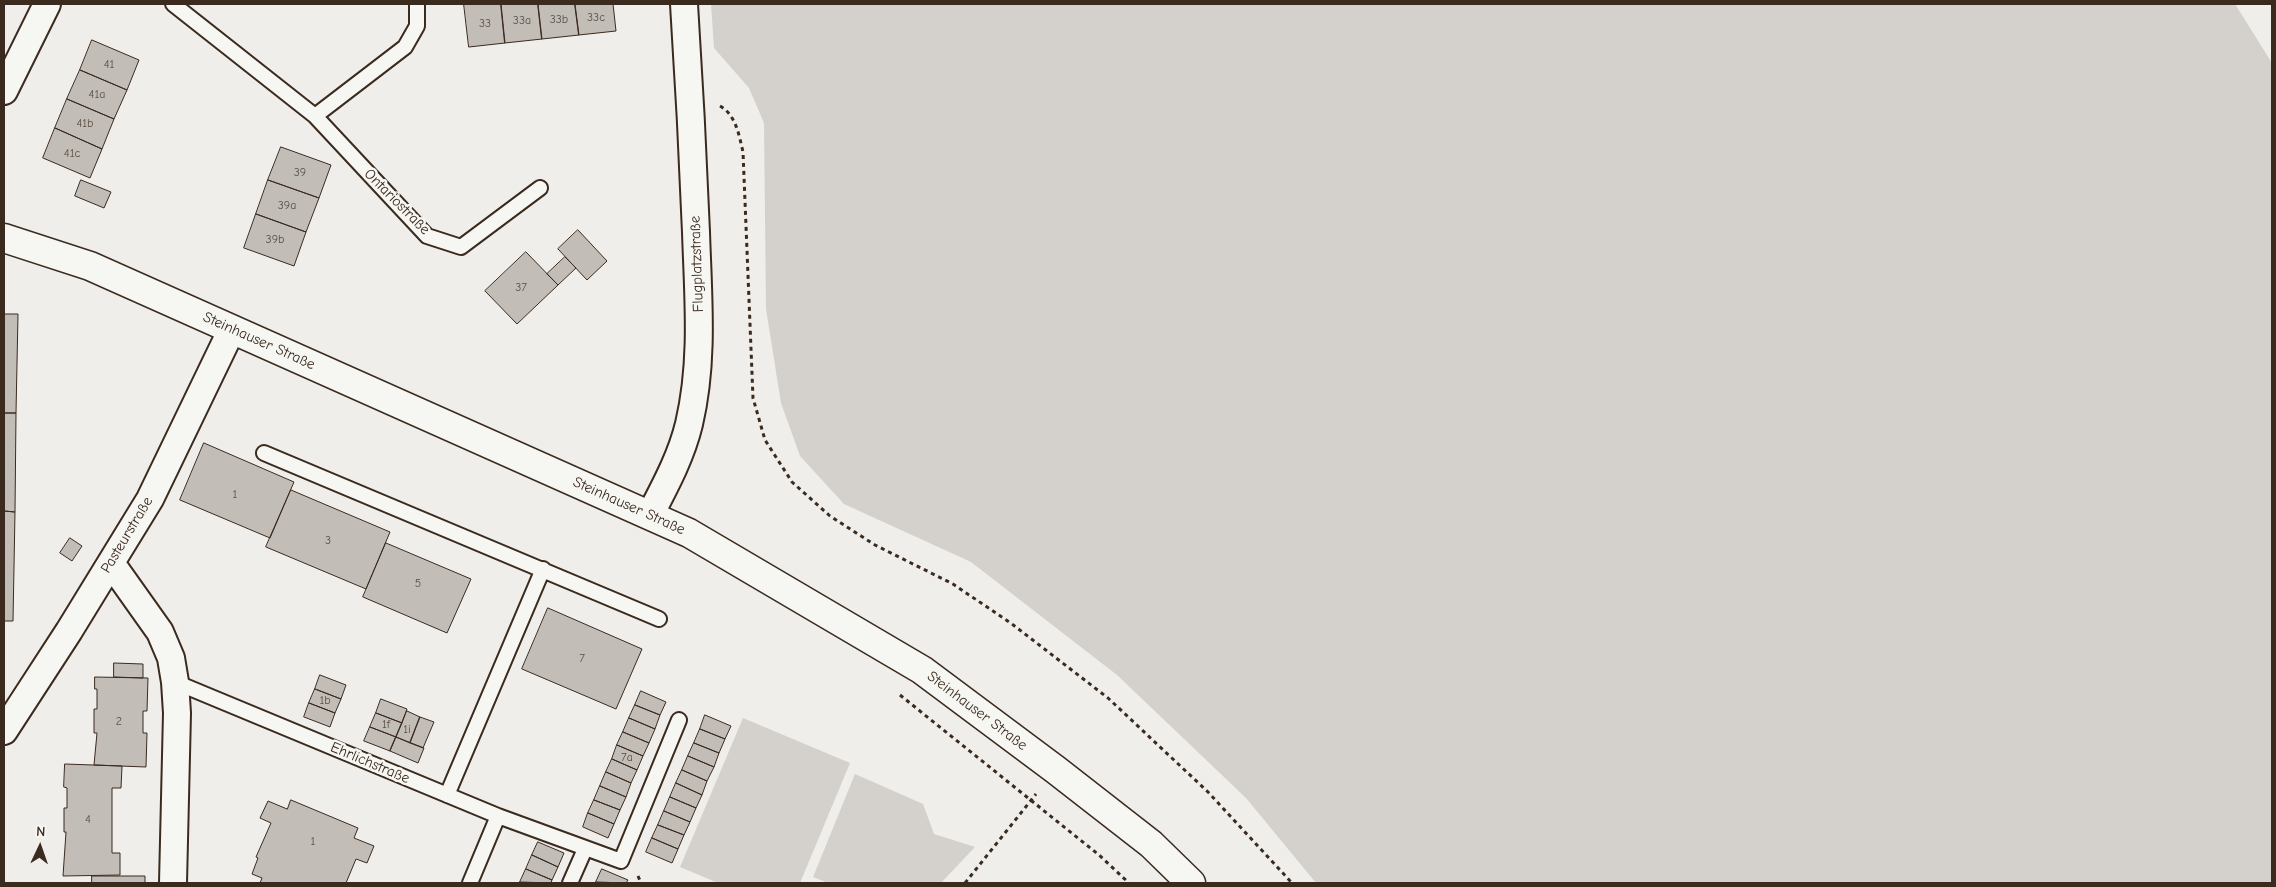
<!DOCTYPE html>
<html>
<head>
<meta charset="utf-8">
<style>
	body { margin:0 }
	#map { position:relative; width:2276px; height:887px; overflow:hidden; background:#efeeea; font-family:"Comic Neue",sans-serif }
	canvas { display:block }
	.frame { position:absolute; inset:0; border:5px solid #3b2a1e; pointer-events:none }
	.north { position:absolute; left:15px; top:822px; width:50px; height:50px; -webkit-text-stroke:4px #f6f6f2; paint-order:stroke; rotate:3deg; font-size:14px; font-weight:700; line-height:20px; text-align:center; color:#3b2a1e }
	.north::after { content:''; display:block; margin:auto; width:18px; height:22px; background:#3b2a1e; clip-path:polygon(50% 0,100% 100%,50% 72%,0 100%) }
</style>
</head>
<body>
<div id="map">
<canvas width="2276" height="887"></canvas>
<div class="frame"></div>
<div class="north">N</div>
</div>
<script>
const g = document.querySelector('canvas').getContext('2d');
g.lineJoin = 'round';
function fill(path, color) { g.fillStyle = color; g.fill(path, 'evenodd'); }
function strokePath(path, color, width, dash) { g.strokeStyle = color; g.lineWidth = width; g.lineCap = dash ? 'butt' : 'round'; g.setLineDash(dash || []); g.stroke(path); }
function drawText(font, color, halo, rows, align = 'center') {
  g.font = font + ' "Comic Neue",sans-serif'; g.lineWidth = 5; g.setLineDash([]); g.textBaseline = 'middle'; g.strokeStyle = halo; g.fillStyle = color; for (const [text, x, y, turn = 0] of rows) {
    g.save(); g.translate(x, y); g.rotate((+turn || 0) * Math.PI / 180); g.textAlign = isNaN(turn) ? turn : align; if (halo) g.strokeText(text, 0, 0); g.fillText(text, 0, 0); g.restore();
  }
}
fill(new Path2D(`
	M711,4H2235L2272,63V883H1316L1246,798L1117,675L971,562L844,504L800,456L781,403L766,309L764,123L749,88L714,48Z
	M743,718L850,763L800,883H718L680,867Z
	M855,774L923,804L934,834L975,847L941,883H828L813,877Z`), '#d4d1cc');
const building = new Path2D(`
	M464,4H501L505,43L469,47Z
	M501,4H538L542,39L505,43Z
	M538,4H575L579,35L542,39Z
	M575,4H613L616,31L579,35Z
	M92,40L139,60L127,90L80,70Z
	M80,70L127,90L114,119L67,99Z
	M67,99L114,119L102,149L55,128Z
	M55,128L102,149L90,178L43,158Z
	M281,147L331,165L319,198L268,180Z
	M81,180L111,192L104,208L75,196Z
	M268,180L319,198L306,232L256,214Z
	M256,214L306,232L294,266L244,248Z
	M578,230L607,261L587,280L558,249Z
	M526,252L558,285L517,324L485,291Z
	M565,257L576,268L558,285L547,274Z
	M4,314H18L16,413H4Z
	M4,413H16L15,512L4,511Z
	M204,443L294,482L270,538L180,500Z
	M291,490L390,532L366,589L266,547Z
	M4,511L15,512L13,621H4Z
	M70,538L82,546L72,561L60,553Z
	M386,543L471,579L447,633L363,597Z
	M548,608L642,649L616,709L522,669Z
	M114,663L143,664V678L114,677Z
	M320,675L346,685L341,699L315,689Z
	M95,677L148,678L147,711H143V733H147L146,767L94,765L97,733H94V709H97V689H95Z
	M315,689L341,699L335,713L309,703Z
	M641,691L666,702L660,715L635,705Z
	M381,699L407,709L402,723L376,713Z
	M309,703L335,713L330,727L304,717Z
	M635,705L660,715L655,729L629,718Z
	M407,711L420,717L410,743L396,737Z
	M376,713L402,723L396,737L370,727Z
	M705,715L731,726L725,739L700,729Z
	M420,717L434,722L423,748L410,743Z
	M629,718L655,729L649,743L623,732Z
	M370,727L396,737L390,751L364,741Z
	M700,729L725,739L719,753L694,743Z
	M623,732L649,743L643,756L617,745Z
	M396,737L424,748L418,763L390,751Z
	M694,743L719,753L714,767L688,756Z
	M617,745L643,756L637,770L612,759Z
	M688,756L714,767L707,781L682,770Z
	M612,759L637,770L631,783L606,772Z
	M65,764L122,766L121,788H112V853H120V875L63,876L66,832H64V808H67V788L64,787Z
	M682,770L707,781L702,795L676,783Z
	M606,772L631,783L626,797L600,786Z
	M676,783L702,795L696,808L670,797Z
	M600,786L626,797L620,810L594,800Z
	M670,797L696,808L690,822L664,811Z
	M291,800L358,828L354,838L374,846L367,863L356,859L346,883H260L262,878L252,874L258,858L256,857L271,823L260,818L268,801L287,809Z
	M594,800L620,810L614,824L588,813Z
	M664,811L690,822L684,835L658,825Z
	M588,813L614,824L608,838L583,827Z
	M658,825L684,835L678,849L652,838Z
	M652,838L678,849L672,863L646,852Z
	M538,842L564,853L558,867L532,855Z
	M532,855L558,867L552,880L526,869Z
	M526,869L552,880L551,883L520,882Z
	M602,869L628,880L626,883L596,882Z
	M92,876H145V883H92Z`);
fill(building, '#c2bdb7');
strokePath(building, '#3b2a1e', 1);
const lane = new Path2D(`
	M173,4L315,116L427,236L461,247L540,188
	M315,116L405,47L417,26V4
	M264,453L659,619
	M175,682L498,816L470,883
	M447,795L543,569
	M498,816L621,861L679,720
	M570,883L585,849`);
const street = new Path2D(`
	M4,91L47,4
	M650,515C665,486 681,457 689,424C704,361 698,296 696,232C693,156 689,80 684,4
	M111,563L160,632L171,658L175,682L177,713L173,883
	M4,731L69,631L150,499L232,329`);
const secondary = new Path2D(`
	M4,238L90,266L689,533L922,670L1056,770L1151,844L1191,883`);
strokePath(lane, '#3b2a1e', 18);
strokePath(street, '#3b2a1e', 30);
strokePath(secondary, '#3b2a1e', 31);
strokePath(new Path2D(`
	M720,106C736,115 739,135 743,152L753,398L765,440L792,482L830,516L875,545L953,584L1012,624L1108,698L1208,792L1292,883
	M900,695L1099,855L1129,883
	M638,876L641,883
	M965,883L1036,794`), '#3b2a1e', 3, [4, 4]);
strokePath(lane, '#f6f6f2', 14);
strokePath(street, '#f6f6f2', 26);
strokePath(secondary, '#f6f6f2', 28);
drawText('12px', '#5d4f44', null, [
	["33c",596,18],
	["33b",559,20],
	["33a",522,21],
	["33",485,24],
	["41",109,65],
	["41a",97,95],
	["41b",85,124],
	["41c",72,154],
	["39",300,173],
	["39a",287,206],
	["39b",275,240],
	["37",521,288],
	["1",235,495],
	["3",328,541],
	["5",418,584],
	["7",582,659],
	["1b",325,701],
	["2",119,722],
	["1f",386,725],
	["1i",407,730],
	["7a",627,758],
	["4",88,820],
	["1",313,842]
]);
drawText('15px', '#3b2a1e', '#f6f6f2', [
	["Ontariostraße",397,202,45],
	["Flugplatzstraße",697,264,-92],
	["Steinhauser Straße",259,341,24],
	["Steinhauser Straße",629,506,24],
	["Pasteurstraße",127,535,-59],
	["Steinhauser Straße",977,711,37],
	["Ehrlichstraße",370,763,23]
]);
</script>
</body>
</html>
